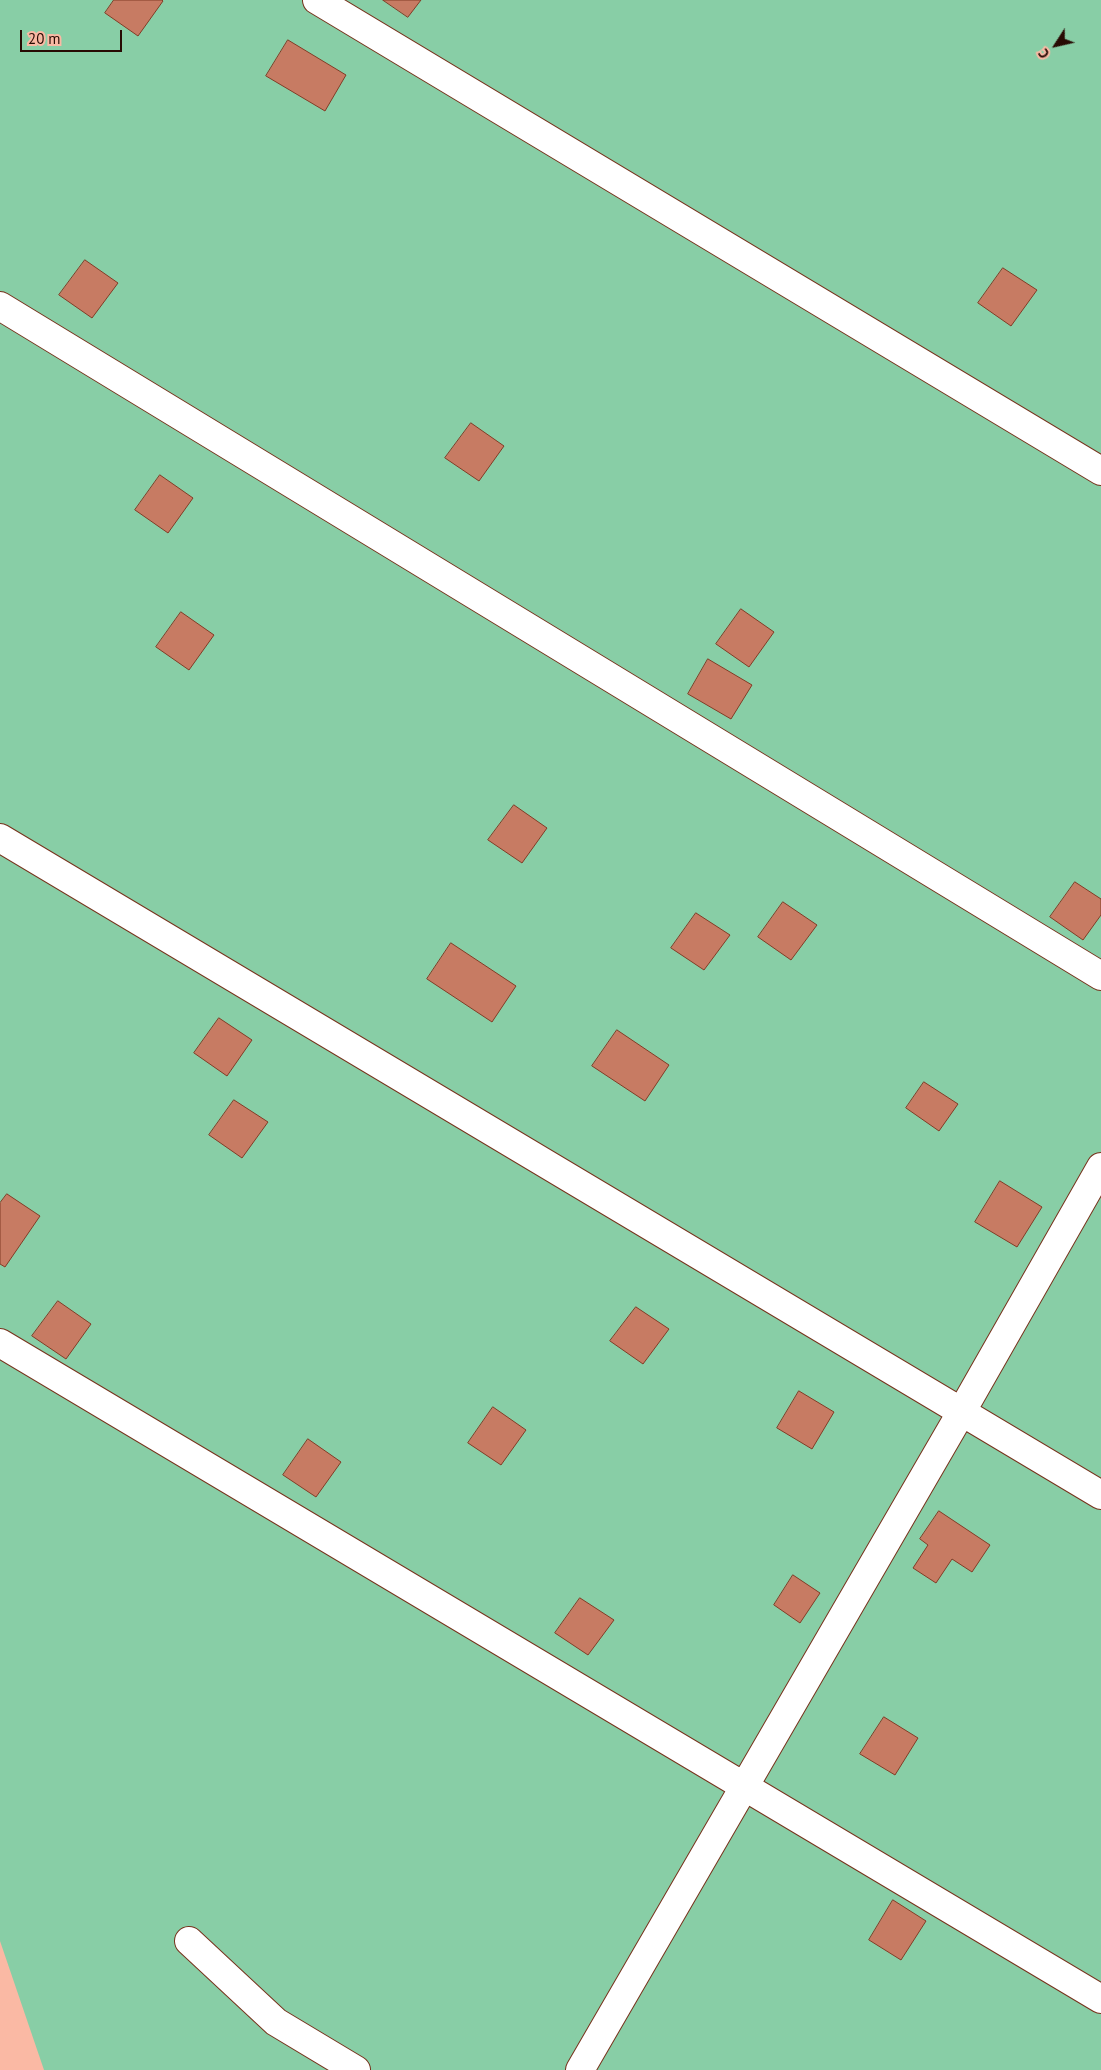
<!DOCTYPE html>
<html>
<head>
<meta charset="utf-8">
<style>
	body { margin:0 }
	#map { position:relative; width:1101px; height:2070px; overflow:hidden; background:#fab9a4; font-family:"PT Sans",sans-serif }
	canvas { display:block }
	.north { position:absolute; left:1031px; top:20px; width:50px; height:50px; -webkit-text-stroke:4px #fab9a4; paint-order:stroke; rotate:235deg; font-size:14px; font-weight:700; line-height:20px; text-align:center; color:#280b04 }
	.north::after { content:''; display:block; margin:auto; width:18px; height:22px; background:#280b04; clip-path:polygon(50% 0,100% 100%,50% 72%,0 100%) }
	.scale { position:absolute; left:20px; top:30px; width:102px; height:22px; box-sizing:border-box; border:2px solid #280b04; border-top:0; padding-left:6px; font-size:15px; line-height:18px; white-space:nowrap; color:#280b04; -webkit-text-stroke:4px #fab9a4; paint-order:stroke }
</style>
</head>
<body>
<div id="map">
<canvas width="1101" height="2070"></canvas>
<div class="north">С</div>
<div class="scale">20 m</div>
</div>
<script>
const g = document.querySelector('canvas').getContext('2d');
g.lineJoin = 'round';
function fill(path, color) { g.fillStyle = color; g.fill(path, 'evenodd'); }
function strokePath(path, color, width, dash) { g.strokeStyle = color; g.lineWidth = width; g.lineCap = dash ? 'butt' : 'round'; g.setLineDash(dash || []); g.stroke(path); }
fill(new Path2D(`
	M0,0H1101V2070H44L0,1941Z`), '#88cea6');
const building = new Path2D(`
	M114,0H162L163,1L138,36L105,13Z
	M383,0H421L408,17Z
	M288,40L346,75L325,111L266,76Z
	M85,260L118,283L92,318L59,295Z
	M1003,268L1037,290L1011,326L978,303Z
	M471,423L504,446L479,481L445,458Z
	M160,475L193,498L168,533L135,510Z
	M741,609L774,632L749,667L716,644Z
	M181,612L214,635L189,670L156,647Z
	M708,659L752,685L731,719L688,694Z
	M514,805L547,828L522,863L488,840Z
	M1075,882L1101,899V915L1083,940L1050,917Z
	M783,902L817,925L791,960L758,937Z
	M696,913L730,935L704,970L671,948Z
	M451,943L516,986L492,1022L427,979Z
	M219,1018L252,1040L227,1076L194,1053Z
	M617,1030L669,1065L645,1101L592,1066Z
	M924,1082L958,1104L939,1131L906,1108Z
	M234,1100L268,1122L242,1158L209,1135Z
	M1000,1181L1042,1207L1017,1247L975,1222Z
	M7,1194L40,1216L5,1267L0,1264V1203Z
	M58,1301L91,1324L66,1359L32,1336Z
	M636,1307L669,1329L643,1364L610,1341Z
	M799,1391L834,1412L812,1449L777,1428Z
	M493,1407L526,1430L501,1465L468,1443Z
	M308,1439L341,1462L316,1497L283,1475Z
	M939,1511L990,1545L972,1572L952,1559L936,1583L913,1568L928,1545L920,1539Z
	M793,1575L820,1593L800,1623L774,1605Z
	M580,1598L614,1620L588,1655L555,1633Z
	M884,1717L918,1738L895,1775L860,1754Z
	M893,1900L926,1921L901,1960L869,1940Z`);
fill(building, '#c77b63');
strokePath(building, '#823c26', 1);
const minor = new Path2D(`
	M317,0L1101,471
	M0,306L1101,976
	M0,838L1101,1495
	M0,1343L1101,1999
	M189,1941L276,2022L356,2070
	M580,2070L962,1411L1101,1167`);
strokePath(minor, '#77321c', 30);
strokePath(minor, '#fff', 28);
</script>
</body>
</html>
